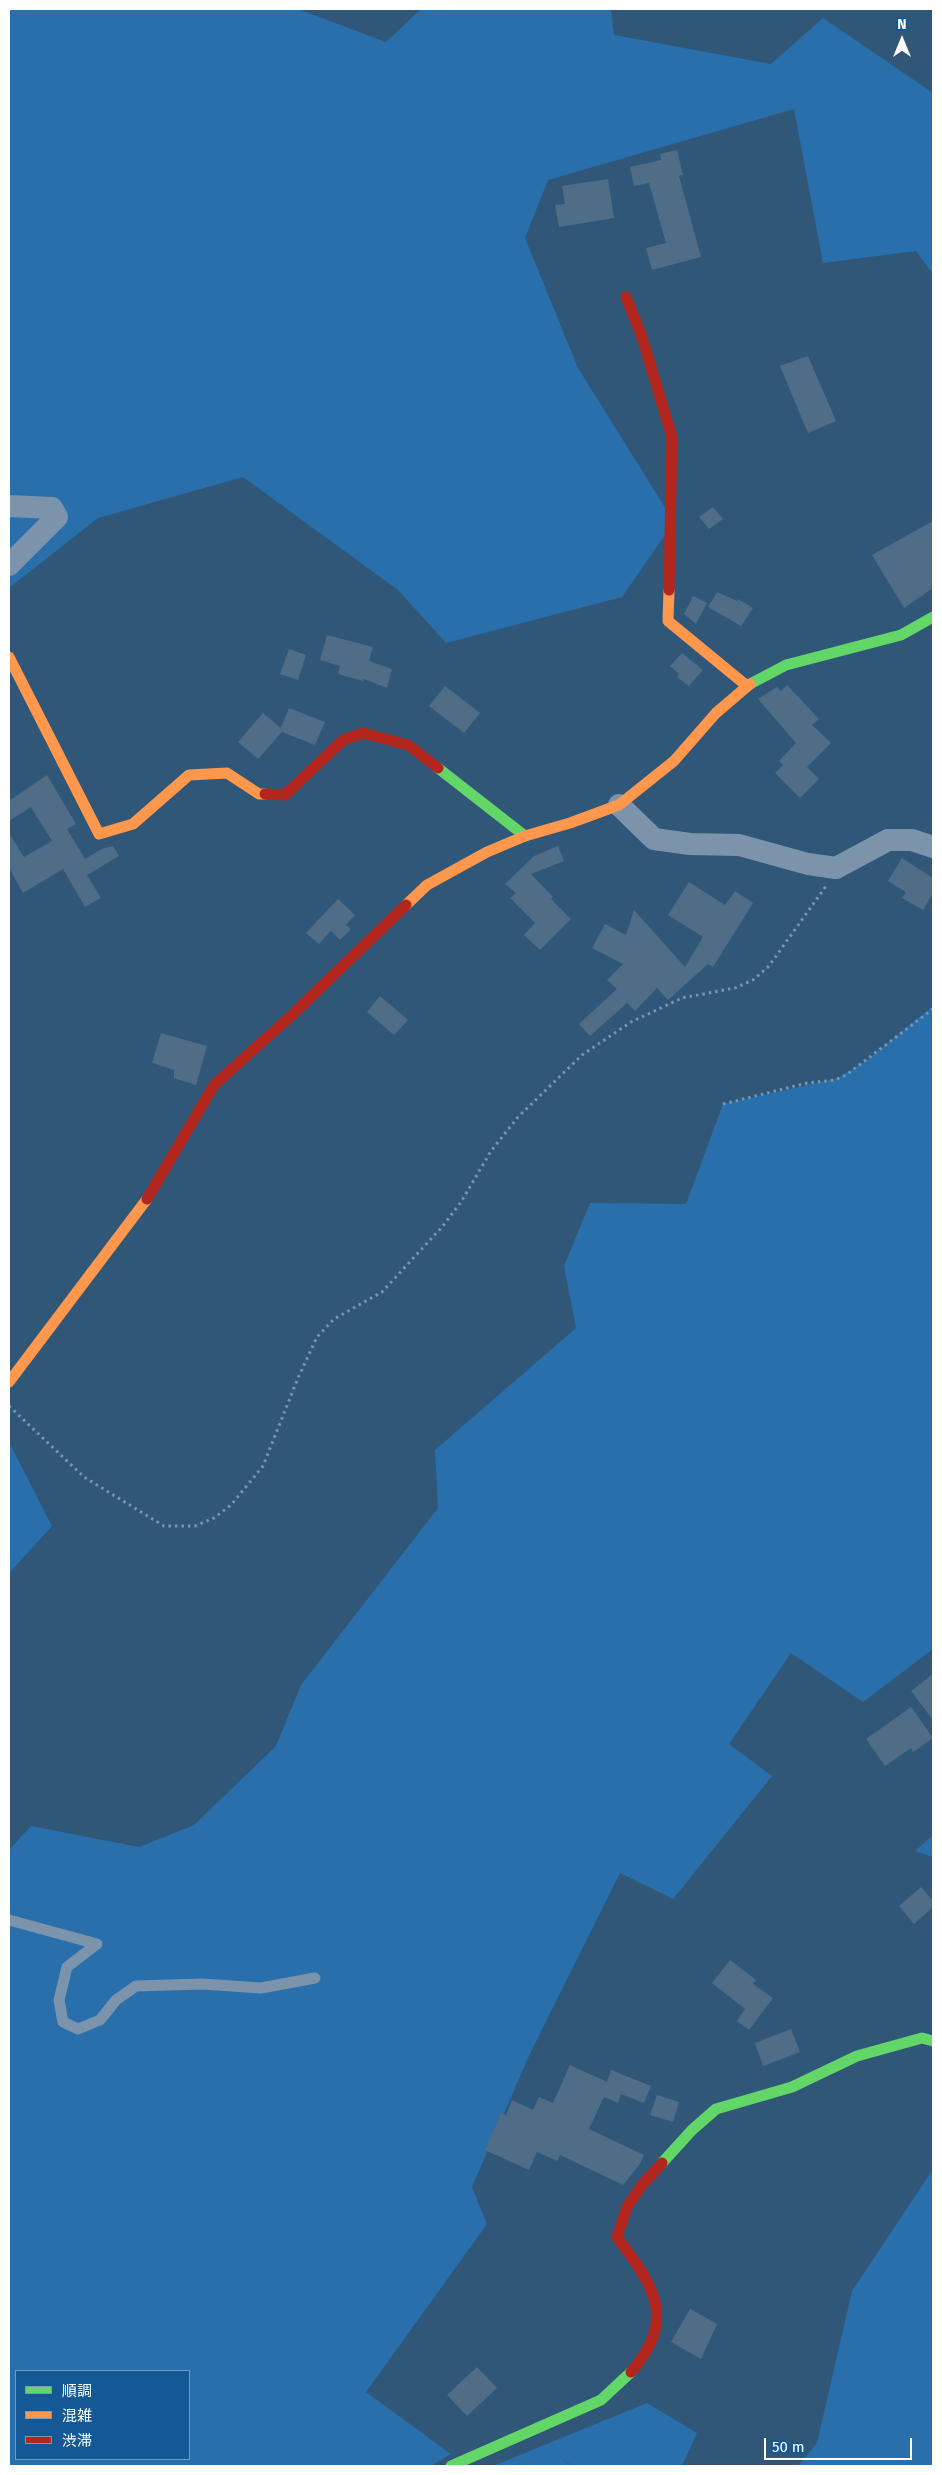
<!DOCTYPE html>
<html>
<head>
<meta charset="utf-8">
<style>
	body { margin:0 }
	#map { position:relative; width:942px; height:2475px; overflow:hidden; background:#315778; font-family:"Fira Sans","Noto Sans JP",sans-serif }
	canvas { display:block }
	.frame { position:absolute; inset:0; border:10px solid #fff; pointer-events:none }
	.legend { position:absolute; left:15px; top:2370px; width:175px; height:90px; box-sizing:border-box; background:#145995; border:1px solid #729bbf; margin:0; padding:6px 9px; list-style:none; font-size:15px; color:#fff }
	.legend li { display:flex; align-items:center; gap:10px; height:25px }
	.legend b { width:25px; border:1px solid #729bbf }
	.north { position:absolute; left:877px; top:15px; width:50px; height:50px; -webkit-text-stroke:4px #145995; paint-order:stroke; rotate:0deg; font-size:14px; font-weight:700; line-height:20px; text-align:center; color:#fff }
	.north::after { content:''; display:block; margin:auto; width:18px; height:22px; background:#fff; clip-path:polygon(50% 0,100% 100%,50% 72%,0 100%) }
	.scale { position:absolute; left:764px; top:2438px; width:148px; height:22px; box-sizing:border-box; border:2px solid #fff; border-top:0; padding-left:6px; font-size:15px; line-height:18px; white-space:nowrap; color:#fff; -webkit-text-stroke:4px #145995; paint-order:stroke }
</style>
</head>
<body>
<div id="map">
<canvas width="942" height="2475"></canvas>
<div class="frame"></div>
<ul class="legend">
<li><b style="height:6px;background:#63d668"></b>順調</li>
<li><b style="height:6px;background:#ff974d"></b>混雑</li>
<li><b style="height:6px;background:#b3261e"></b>渋滞</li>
</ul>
<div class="north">N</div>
<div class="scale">50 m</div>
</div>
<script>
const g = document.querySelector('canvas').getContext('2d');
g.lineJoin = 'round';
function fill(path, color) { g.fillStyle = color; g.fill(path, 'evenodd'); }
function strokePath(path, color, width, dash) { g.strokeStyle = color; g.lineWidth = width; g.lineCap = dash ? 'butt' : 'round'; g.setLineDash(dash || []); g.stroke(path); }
fill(new Path2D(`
	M9,9H298L386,42L421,9H611L614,35L771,64L823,18L933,93V274L916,251L823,263L794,109L548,180L525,238L578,368L674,522L622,597L446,643L398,590L243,477L98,518L9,588Z
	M933,1006V1649L863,1702L791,1653L729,1744L772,1776L673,1899L620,1873L528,2058L472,2187L487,2224L366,2392L451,2454L431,2466H9V1850L31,1826L139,1847L194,1825L276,1746L301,1685L438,1508L435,1450L576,1328L564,1266L590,1203L686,1204L723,1104L838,1078L867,1060ZM16,2371H189V2459H16Z
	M9,1442L52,1526L9,1573Z
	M933,1835V1857L915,1851Z
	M933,2169V2466H798L817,2443L852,2291Z
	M647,2403L697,2433L682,2466H572L560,2456L571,2466H493Z`), '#286fac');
fill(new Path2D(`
	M677,150L683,175L679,176L701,257L652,270L646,248L666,243L649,183L634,186L630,167L661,160L660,154Z
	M608,179L614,218L559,227L555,205L565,204L562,186Z
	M808,356L836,421L808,433L780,366Z
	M713,507L723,519L709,529L699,517Z
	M933,521V588L904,608L872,555Z
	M717,592L737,601L738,599L753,608L741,626L708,607Z
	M693,596L707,603L696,624L684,614Z
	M327,635L373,647L369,661L392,669L387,688L364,679L363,681L338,674L340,666L320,660Z
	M289,649L306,655L298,680L280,674Z
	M682,653L703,670L689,686L677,677L679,674L670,666Z
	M787,685L819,719L812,725L831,743L807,767L819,779L800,798L775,773L783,765L779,761L796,743L758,699L777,687L781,691Z
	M445,686L480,713L464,733L429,706Z
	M289,708L325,722L315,745L282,732L258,759L238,742L263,713L281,728Z
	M47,775L76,824L67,829L85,859L102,849L113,846L119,856L87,875L101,898L85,907L63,869L23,893L9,868V833L24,857L52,841L31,807L9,821V801Z
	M558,846L564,861L531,874L553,897L551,899L571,919L540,950L524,935L535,923L510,898L516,893L505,884L534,856Z
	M902,858L933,878V893L923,910L902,898L906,892L888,881Z
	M689,882L725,905L735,891L753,903L713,967L708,964L668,1000L657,988L635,1011L627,1003L590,1036L579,1024L617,989L607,980L623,964L592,948L605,924L626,935L634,910L685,967L703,937L668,915Z
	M338,899L355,915L346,925L351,929L340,940L331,931L319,944L306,933Z
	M380,996L408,1020L394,1035L367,1012Z
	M161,1033L207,1046L196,1085L174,1078V1070L152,1063Z
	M933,1674V1720L911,1691Z
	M911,1707L933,1738L913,1752L911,1748L885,1766L866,1739Z
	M921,1887L933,1901V1907L914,1924L899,1906Z
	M730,1960L756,1980L753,1984L773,1998L749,2030L737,2021L745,2009L712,1983Z
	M791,2029L800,2052L763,2066L755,2043Z
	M570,2065L607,2082L611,2070L651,2086L644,2103L621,2094L618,2103L604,2097L589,2129L644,2155L640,2164L623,2185L560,2155L557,2161L537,2152L529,2170L485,2150L501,2113L506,2115L512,2100L533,2110L539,2097L553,2103Z
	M657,2095L679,2102L673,2122L650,2115Z
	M690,2309L717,2324L701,2359L671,2342Z
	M477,2367L497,2388L467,2416L447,2395Z`), '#4f6d87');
strokePath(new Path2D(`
	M723,1104L807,1083L835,1080L846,1075L933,1009
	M9,1406L84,1477L164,1526H195L214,1518L231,1505L263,1466L298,1378L317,1337L334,1319L382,1292L442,1227L461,1202L491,1151L518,1117L582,1055L631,1022L682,998L735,988L753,980L769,966L826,886`), '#7b94ab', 3, [2.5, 4]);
strokePath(new Path2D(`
	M9,1920L97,1944L67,1967L59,2000L63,2022L78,2029L100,2020L116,2000L136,1986L202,1984L261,1988L315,1978`), '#7b94ab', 11);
strokePath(new Path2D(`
	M9,506L52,508L57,517L9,565
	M619,805L654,839L690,844L739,845L808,864L836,868L888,840H912L933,847`), '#7b94ab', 22);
strokePath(new Path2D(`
	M750,684L786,665L901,635L933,617
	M438,768L525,836
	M662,2163L692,2130L716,2109L792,2087L857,2056L922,2038L933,2041
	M451,2466L601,2400L631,2372`), '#63d668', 11);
strokePath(new Path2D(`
	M669,590L668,621L747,686
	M9,657L99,834L133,824L189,775L227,773L259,794H265
	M406,905L427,885L487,852L525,836L570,823L619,805L674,761L716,713L750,684
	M9,1382L147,1199`), '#ff974d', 11);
strokePath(new Path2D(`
	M626,297L642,337L672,437L669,590
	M265,794L285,795L343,740L363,733L408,745L438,768
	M147,1199L214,1085L292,1015L406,905
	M631,2372C678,2317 653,2286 617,2237L627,2207L642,2185L662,2163`), '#b3261e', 11);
</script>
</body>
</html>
